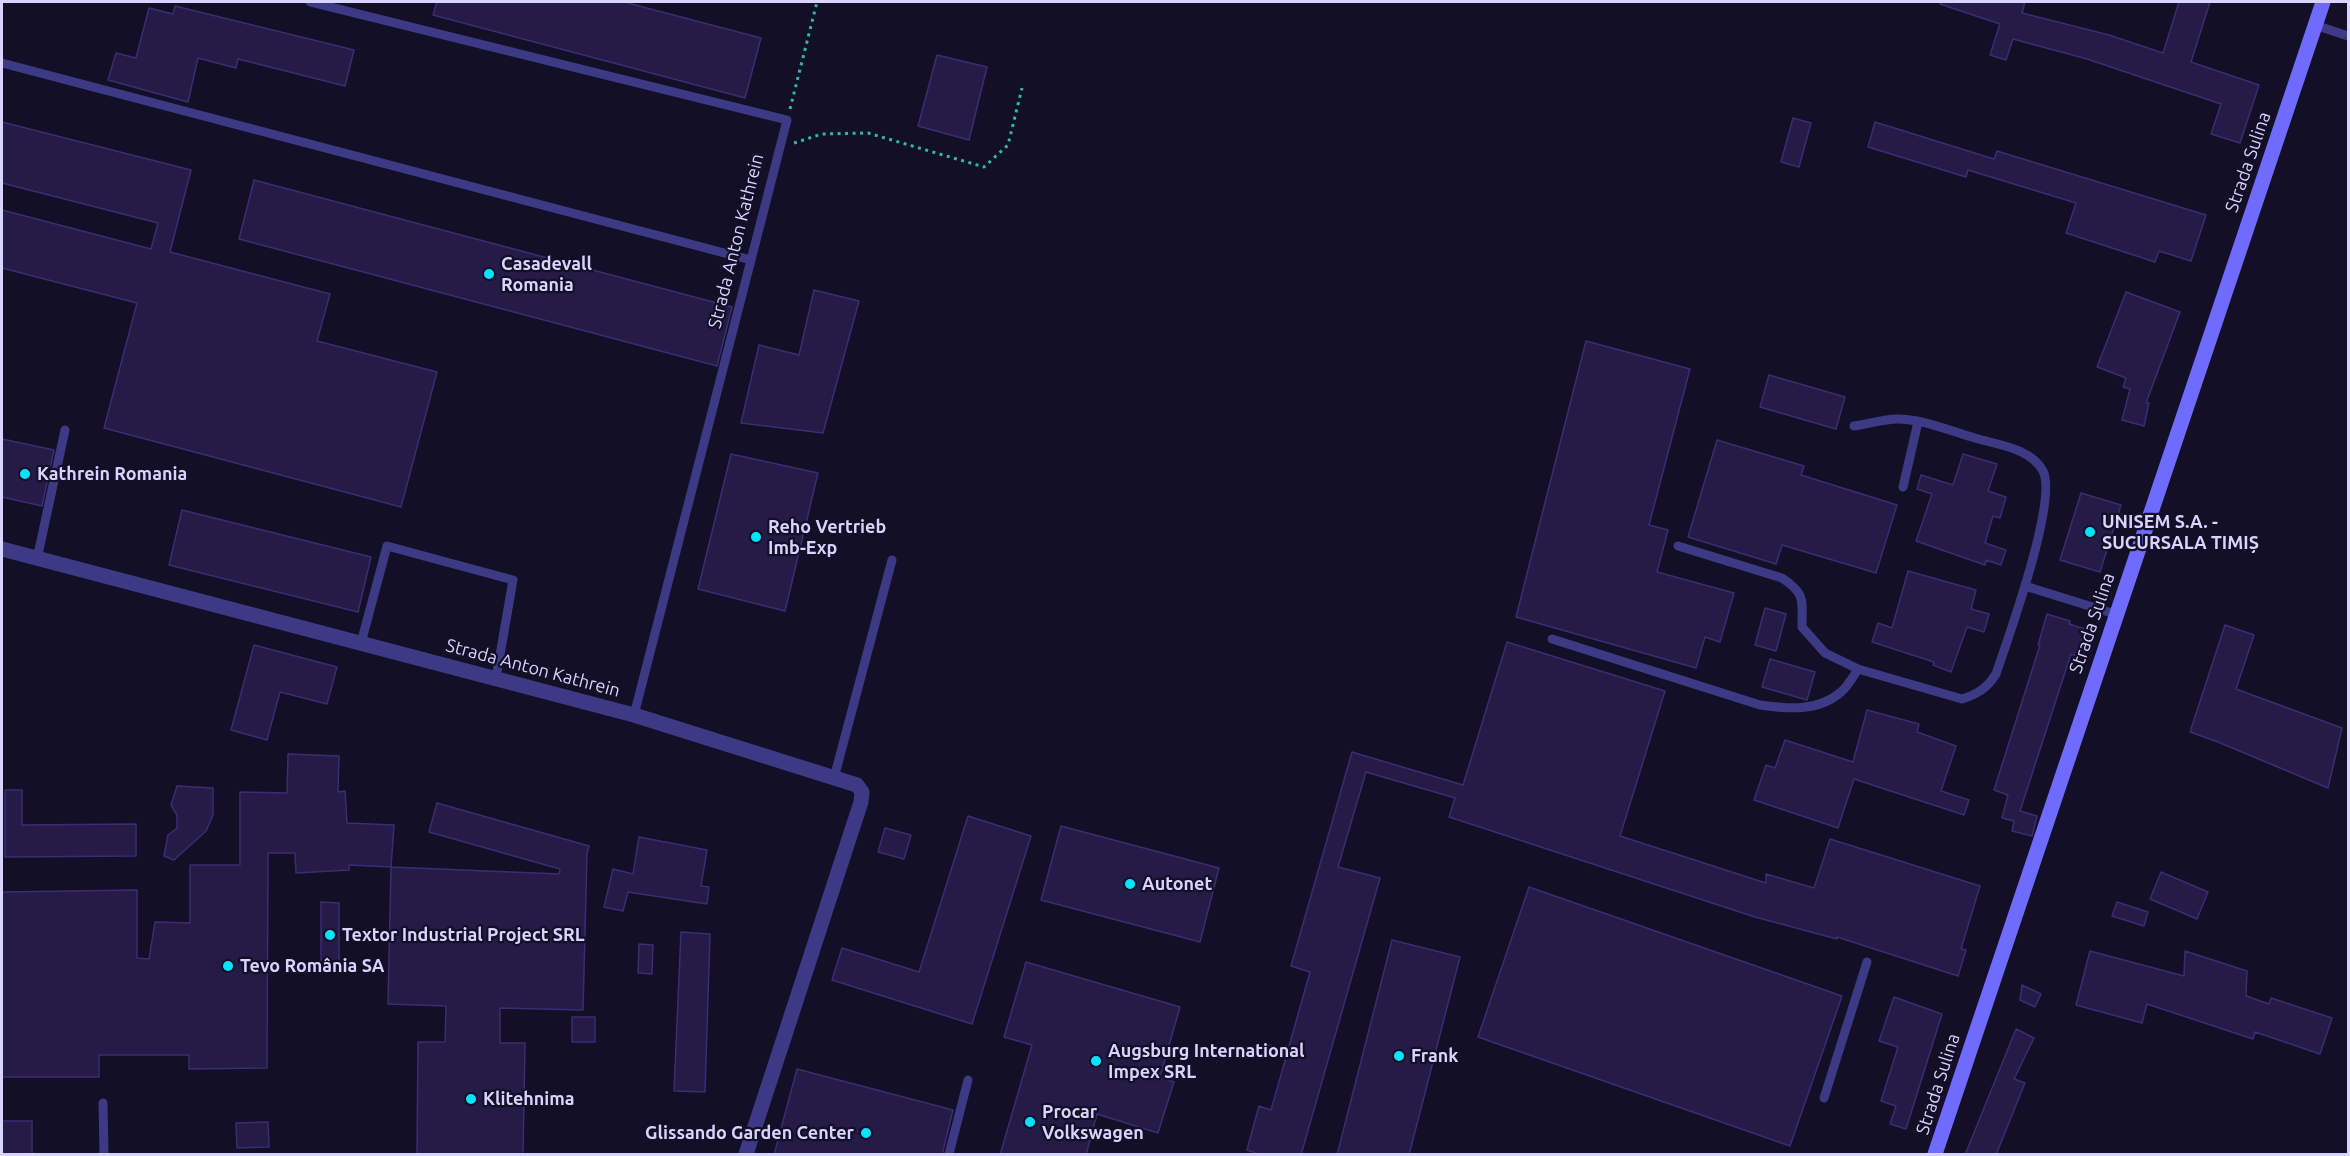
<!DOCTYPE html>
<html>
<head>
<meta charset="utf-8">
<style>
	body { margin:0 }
	#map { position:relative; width:2350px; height:1156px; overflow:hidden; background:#130f26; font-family:Ubuntu,sans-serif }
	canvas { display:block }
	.frame { position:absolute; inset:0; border:3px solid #d9d4ff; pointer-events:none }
</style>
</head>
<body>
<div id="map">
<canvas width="2350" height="1156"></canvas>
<div class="frame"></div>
</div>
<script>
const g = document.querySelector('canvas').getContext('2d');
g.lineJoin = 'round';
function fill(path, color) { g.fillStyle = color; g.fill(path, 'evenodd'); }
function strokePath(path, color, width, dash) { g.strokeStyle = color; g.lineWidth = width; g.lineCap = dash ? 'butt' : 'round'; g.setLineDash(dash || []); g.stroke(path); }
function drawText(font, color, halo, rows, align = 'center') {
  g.font = font + ' Ubuntu,sans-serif'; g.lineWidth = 4.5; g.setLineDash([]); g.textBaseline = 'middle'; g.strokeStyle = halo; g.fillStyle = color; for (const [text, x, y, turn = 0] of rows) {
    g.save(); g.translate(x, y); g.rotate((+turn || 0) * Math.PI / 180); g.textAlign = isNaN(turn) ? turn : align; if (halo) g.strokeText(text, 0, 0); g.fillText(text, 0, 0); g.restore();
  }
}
const building = new Path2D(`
	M437,2H624L761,38L745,98L433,15Z
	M1941,2H2025L2022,13L2109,35L2163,53L2179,2H2210L2191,62L2259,85L2240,143L2211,134L2221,104L2087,59L2013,39L2006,60L1990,55L2000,24L1940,4Z
	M175,6L354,50L345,86L238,59L236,68L198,58L188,102L108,80L116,53L136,58L149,8L173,14Z
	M937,55L987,67L969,140L918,126Z
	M1793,118L1811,123L1799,167L1781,162Z
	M2,122L191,170L170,252L330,294L317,341L437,372L401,507L104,428L137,303L2,268V210L151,249L158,223L2,183Z
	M1875,122L1994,159L1997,151L2206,215L2191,261L2159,251L2155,262L2066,233L2076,203L1968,170L1966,177L1868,147Z
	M254,180L732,307L717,366L239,239Z
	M814,290L859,301L823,433L741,423L759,345L799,355Z
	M2126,292L2180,312L2146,403H2149L2144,426L2122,420L2130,389L2123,387L2126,378L2097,367Z
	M1586,341L1690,369L1649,525L1668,530L1657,572L1734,593L1720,642L1705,637L1696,668L1516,617Z
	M1769,375L1845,397L1836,429L1760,407Z
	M2,439L54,450L42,506L2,497Z
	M1717,440L1804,466L1801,475L1897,505L1876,573L1782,545L1776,564L1688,537Z
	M731,454L818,473L785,611L698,589Z
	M1963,454L1997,464L1988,491L2006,497L2000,518L1993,516L1985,543L2006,550L2001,565L1986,560L1985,565L1916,541L1932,494L1917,489L1921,475L1953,485Z
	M2081,493L2121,505L2100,572L2060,560Z
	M182,510L371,557L358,612L169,565Z
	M1908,571L1976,590L1971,609L1989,614L1984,632L1967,627L1951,672L1933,665L1934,662L1872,642L1878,623L1892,628Z
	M1765,608L1786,614L1776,651L1755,645Z
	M2047,614L2070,621L2069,624L2085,629L2077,656L2071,654L2020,811L2037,816L2032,836L2012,831L2014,821L2002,818L2008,795L1994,790L2040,645H2038Z
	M2225,625L2254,635L2236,689L2342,728L2328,788L2218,742L2190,732Z
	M1507,642L1665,691L1620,836L1766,883V874L1814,888L1830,839L1980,886L1961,949L1966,950L1958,976L1837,937V939L1755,917L1449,817L1455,798L1366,772L1338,867L1380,878L1301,1155H1261L1247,1150L1259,1106L1271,1110L1310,972L1291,966L1352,752L1463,785Z
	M254,645L337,667L327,704L280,692L267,740L231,730Z
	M1770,659L1815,672L1807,700L1762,687Z
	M1867,710L1919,724L1917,732L1956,746L1941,791L1969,800L1964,815L1854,779L1838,828L1754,800L1766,765L1775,768L1785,740L1853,762Z
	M288,754L339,756L338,792L345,791L347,823L394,825L391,867L349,865V870L296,873L295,853H268L267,1068L189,1069V1055H99V1077H2V892L137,890V958L149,959L155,922L190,923V865H240V792L287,793Z
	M177,786L213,788V815L206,831L174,860L164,856L168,835L177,828V815L171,805Z
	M5,790H22V825L136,824V856L5,857Z
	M437,803L589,846L587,854L583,1010L500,1008V1043H525L523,1155H417L418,1042H445L446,1006L388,1004L391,867L559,874L560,869L429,832Z
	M968,816L1031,836L972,1024L832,980L842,948L919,972Z
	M1061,826L1219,868L1200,942L1041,900Z
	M885,828L911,835L904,859L878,852Z
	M639,837L707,850L701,886L709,887L707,904L628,892L623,911L604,907L613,869L633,874Z
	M2161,872L2208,892L2197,919L2150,899Z
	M1529,887L1842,996L1790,1146L1478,1037Z
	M321,902L339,903V968H321Z
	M2117,902L2148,912L2144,926L2112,916Z
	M681,932L710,934L705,1092L674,1091Z
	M1392,940L1460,957L1409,1155H1337Z
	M639,944L653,945L652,974L638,973Z
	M2090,951L2184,976L2185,951L2247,971L2246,996L2269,1004L2271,998L2332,1018L2320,1054L2255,1032L2253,1039L2147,1004L2142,1023L2076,1005Z
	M1026,962L1180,1007L1160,1077L1174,1082L1158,1133L1097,1114L1086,1155H1000L1032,1045L1004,1037Z
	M2022,985L2041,994L2035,1007L2020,1000Z
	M1894,997L1942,1014L1906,1129L1890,1124L1896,1106L1881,1101L1898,1047L1879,1041Z
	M572,1017H595V1042H572Z
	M2016,1029L2034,1038L2014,1079L2025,1083L2014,1110L1996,1155H1965Z
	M797,1069L953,1110L942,1155H774Z
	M2,1121H32V1155H2Z
	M268,1122L269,1147L237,1148L236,1123Z`);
fill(building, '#241b47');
strokePath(building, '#3b2d73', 1.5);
strokePath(new Path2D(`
	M790,109L817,2
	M794,143L822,134L868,133L984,167L1008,145L1022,88`), '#2fb8b0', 3, [3, 4.5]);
strokePath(new Path2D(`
	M310,2L787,120L634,715
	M2315,25L2348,36
	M2,63L751,260
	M1903,487L1918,422
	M1678,546L1782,578C1806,594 1802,600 1802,627L1825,653L1858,669L1962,699C1978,694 1987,688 1996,674C2008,638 2058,501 2043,471C2031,448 1998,445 1975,438C1950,431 1921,418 1895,419C1881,420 1868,424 1854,426
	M37,559L65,430
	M2025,586L2115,614
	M1552,639L1760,705C1788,709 1818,712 1841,692C1848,686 1853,677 1858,669
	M361,643L387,546L513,580L496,678
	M834,778L892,560
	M1824,1098L1867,962
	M103,1103L104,1154
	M949,1154L968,1080`), '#3d3a85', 9);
strokePath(new Path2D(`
	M2,549L634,715L857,785L862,792L861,802L746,1154`), '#3d3a85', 15);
strokePath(new Path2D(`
	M1935,1154L2323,2`), '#6f6bff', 15);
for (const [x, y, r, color] of [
	[489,274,6,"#00e5ff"],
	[25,474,6,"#00e5ff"],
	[2090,532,6,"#00e5ff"],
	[756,537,6,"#00e5ff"],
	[1130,884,6,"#00e5ff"],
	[330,935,6,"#00e5ff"],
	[228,966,6,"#00e5ff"],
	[1399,1056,6,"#00e5ff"],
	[1096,1061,6,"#00e5ff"],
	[471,1099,6,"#00e5ff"],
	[1030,1122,6,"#00e5ff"],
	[866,1133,6,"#00e5ff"]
]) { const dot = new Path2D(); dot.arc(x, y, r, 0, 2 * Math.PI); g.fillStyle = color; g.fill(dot); strokePath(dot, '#130f26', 2); }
drawText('18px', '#d9d4ff', '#130f26', [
	["Strada Sulina",2248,162,-71],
	["Strada Anton Kathrein",736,241,-76],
	["Strada Sulina",2092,623,-71],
	["Strada Anton Kathrein",533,668,15],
	["Strada Sulina",1938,1084,-72]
]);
drawText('bold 18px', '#d9d4ff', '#130f26', [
	["Casadevall",501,264],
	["Romania",501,285],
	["Kathrein Romania",37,474],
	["UNISEM S.A. -",2102,522],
	["SUCURSALA TIMIȘ",2102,543],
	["Reho Vertrieb",768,527],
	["Imb-Exp",768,548],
	["Autonet",1142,884],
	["Textor Industrial Project SRL",342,935],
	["Tevo România SA",240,966],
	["Augsburg International",1108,1051],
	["Impex SRL",1108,1072],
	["Frank",1411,1056],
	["Klitehnima",483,1099],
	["Procar",1042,1112],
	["Volkswagen",1042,1133],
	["Glissando Garden Center",854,1133,"right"]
], 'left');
</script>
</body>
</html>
